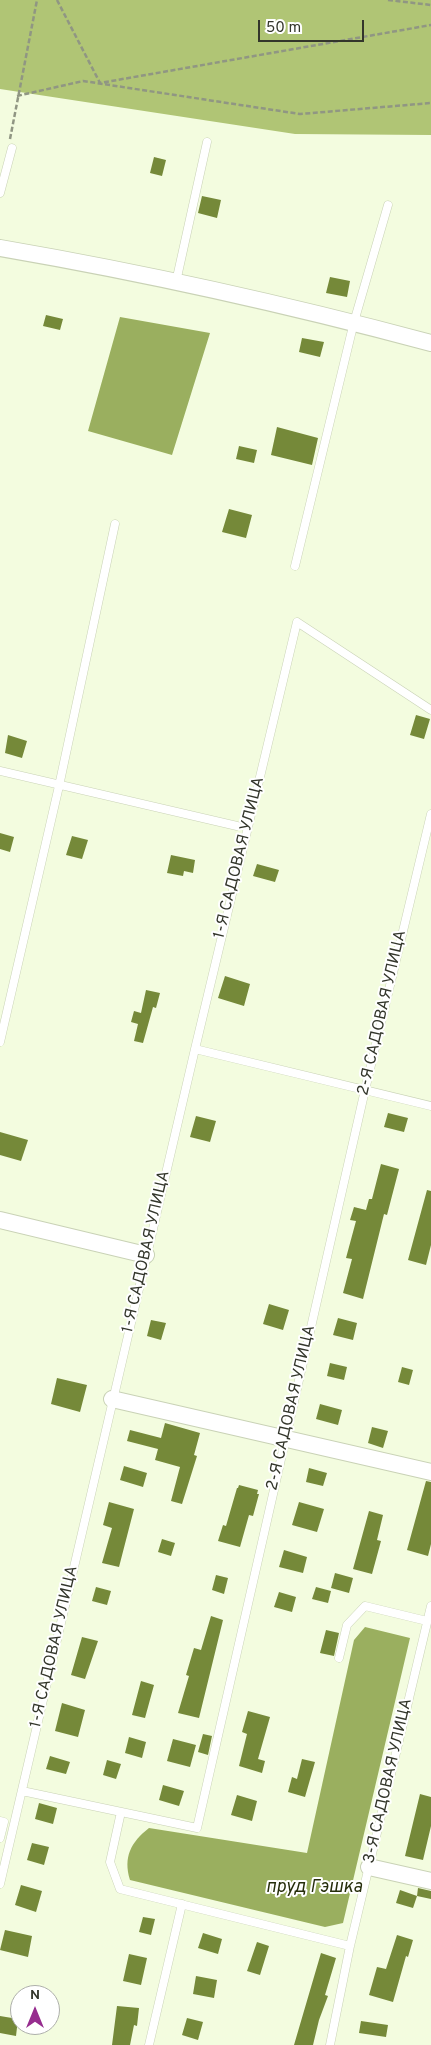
<!DOCTYPE html>
<html>
<head>
<meta charset="utf-8">
<style>
	body { margin:0 }
	#map { position:relative; width:431px; height:2045px; overflow:hidden; background:#f3fcdf; font-family:Overpass,sans-serif }
	canvas { display:block }
	.north { position:absolute; left:10px; top:1985px; width:50px; height:50px; box-sizing:border-box; background:#fff; border:1px solid #adafaa; border-radius:50%; rotate:0deg; font-size:14px; font-weight:700; line-height:20px; text-align:center; color:#33362b }
	.north::after { content:''; display:block; margin:auto; width:18px; height:22px; background:#972d8f; clip-path:polygon(50% 0,100% 100%,50% 72%,0 100%) }
	.scale { position:absolute; left:258px; top:20px; width:106px; height:22px; box-sizing:border-box; border:2px solid #33362b; border-top:0; padding-left:6px; font-size:15px; line-height:18px; white-space:nowrap; color:#33362b; -webkit-text-stroke:4px #fff; paint-order:stroke }
</style>
</head>
<body>
<div id="map">
<canvas width="431" height="2045"></canvas>
<div class="north">N</div>
<div class="scale">50 m</div>
</div>
<script>
const g = document.querySelector('canvas').getContext('2d');
g.lineJoin = 'round';
function fill(path, color) { g.fillStyle = color; g.fill(path, 'evenodd'); }
function strokePath(path, color, width, dash) { g.strokeStyle = color; g.lineWidth = width; g.lineCap = dash ? 'butt' : 'round'; g.setLineDash(dash || []); g.stroke(path); }
function drawText(font, color, halo, rows, align = 'center') {
  g.font = font + ' Overpass,sans-serif'; g.lineWidth = 4; g.setLineDash([]); g.textBaseline = 'middle'; g.strokeStyle = halo; g.fillStyle = color; for (const [text, x, y, turn = 0] of rows) {
    g.save(); g.translate(x, y); g.rotate((+turn || 0) * Math.PI / 180); g.textAlign = isNaN(turn) ? turn : align; if (halo) g.strokeText(text, 0, 0); g.fillText(text, 0, 0); g.restore();
  }
}
fill(new Path2D(`
	M0,0H431V135L295,134L0,89Z`), '#b0c575');
fill(new Path2D(`
	M120,317L210,333L172,455L88,431Z
	M365,1627L410,1638L343,1923L325,1927L130,1880C123,1857 131,1842 149,1828L307,1853L354,1640Z`), '#9aaf5f');
fill(new Path2D(`
	M154,157L166,160L162,176L150,173Z
	M202,196L221,200L217,218L198,213Z
	M330,277L350,281L347,297L326,293Z
	M46,315L63,319L60,330L43,326Z
	M302,338L324,342L320,357L299,352Z
	M277,427L318,438L312,465L271,455Z
	M239,446L257,450L254,463L236,459Z
	M229,509L252,515L246,538L222,532Z
	M416,715L430,719L424,739L410,735Z
	M8,735L27,741L22,758L5,753Z
	M0,833L14,837L10,852L0,849Z
	M72,836L88,840L82,859L66,855Z
	M171,855L195,860L193,873L184,871L183,876L167,873Z
	M257,864L279,870L275,882L253,876Z
	M225,976L250,984L244,1006L218,998Z
	M146,990L160,993L156,1008L153,1007L143,1043L134,1041L138,1024L131,1022L134,1011L141,1013Z
	M388,1113L408,1118L404,1132L384,1127Z
	M196,1116L216,1121L210,1142L190,1137Z
	M0,1132L28,1140L21,1161L0,1155Z
	M381,1164L399,1169L387,1215L384,1214L363,1299L343,1293L352,1259L346,1258L356,1221L350,1220L354,1207L366,1210L369,1199H372Z
	M427,1190L431,1191V1245L426,1265L408,1260Z
	M269,1304L289,1310L283,1330L263,1324Z
	M338,1318L357,1323L353,1340L333,1335Z
	M151,1320L166,1323L161,1340L147,1336Z
	M330,1363L347,1367L344,1380L327,1376Z
	M402,1367L413,1370L409,1385L398,1382Z
	M57,1378L87,1385L80,1412L51,1404Z
	M320,1404L342,1410L338,1425L316,1419Z
	M165,1423L200,1433L194,1455L197,1456L182,1504L171,1501L180,1467L155,1460L158,1449L127,1441L130,1430L161,1438Z
	M372,1427L388,1431L383,1448L368,1443Z
	M124,1466L147,1473L143,1487L120,1480Z
	M309,1468L327,1473L323,1486L306,1482Z
	M426,1481L431,1482V1544L428,1556L407,1550Z
	M239,1485L258,1490L257,1494H259L253,1516L249,1515L240,1547L218,1541L223,1525L226,1526L237,1488H238Z
	M109,1502L134,1509L119,1567L102,1563L112,1528L103,1525Z
	M299,1502L324,1509L317,1532L292,1525Z
	M369,1511L383,1515L377,1540L381,1541L372,1574L353,1569Z
	M162,1539L175,1543L171,1556L158,1552Z
	M284,1550L307,1557L303,1573L279,1567Z
	M335,1573L353,1578L349,1593L331,1588Z
	M216,1575L228,1578L224,1594L212,1590Z
	M96,1587L111,1591L107,1605L92,1601Z
	M316,1587L331,1591L328,1603L312,1599Z
	M279,1592L296,1597L292,1612L274,1607Z
	M211,1616L223,1620L199,1718L178,1713L189,1676L186,1675L194,1648L201,1650Z
	M326,1630L339,1633L334,1656L320,1653Z
	M82,1637L98,1641L85,1679L71,1675Z
	M141,1681L154,1685L145,1718L132,1715Z
	M62,1703L85,1710L78,1737L55,1731Z
	M248,1711L270,1717L258,1759L265,1761L262,1773L239,1766L247,1734L242,1732Z
	M203,1734L212,1736L208,1755L198,1752Z
	M129,1737L146,1742L142,1758L125,1753Z
	M173,1739L196,1745L190,1767L167,1761Z
	M50,1756L70,1762L66,1774L46,1769Z
	M302,1759L315,1762L305,1797L288,1792L292,1777L297,1779Z
	M107,1760L121,1764L116,1779L103,1775Z
	M163,1785L184,1791L179,1806L159,1800Z
	M420,1794L431,1797V1826L423,1860L405,1856Z
	M237,1795L257,1801L252,1821L231,1815Z
	M39,1803L57,1808L53,1824L35,1819Z
	M32,1843L49,1847L44,1865L27,1860Z
	M21,1885L42,1891L36,1912L15,1905Z
	M418,1888L431,1891V1899L417,1896Z
	M400,1890L417,1896L413,1908L396,1903Z
	M143,1917L155,1919L151,1935L139,1932Z
	M5,1930L32,1936L28,1957L0,1950Z
	M203,1933L222,1939L218,1954L198,1948Z
	M397,1935L413,1940L408,1957L406,1956L393,2002L369,1995L377,1967L386,1969Z
	M257,1942L269,1946L260,1975L247,1971Z
	M321,1953L336,1958L325,1995L328,1996L319,2020L313,2045H294Z
	M129,1954L147,1958L141,1985L123,1981Z
	M196,1976L217,1980L214,1998L193,1994Z
	M117,2006L139,2008L137,2026L134,2025L130,2045H112Z
	M0,2016L18,2019L16,2036L0,2033Z
	M187,2018L203,2022L198,2040L182,2035Z
	M361,2021L388,2025L386,2037L359,2033Z`), '#758939');
const lane = new Path2D(`
	M0,193L12,148
	M176,282L207,142
	M295,566L354,322L388,205
	M0,771L237,826
	M0,1042L59,786L115,524
	M195,1049L431,1106
	M339,1658L347,1625L365,1606L427,1621
	M22,1791L197,1828L365,1090L431,814
	M121,1812L110,1862L120,1889L350,1946
	M0,1821L4,1822L0,1838
	M0,1884L195,1049L297,622L431,710
	M149,2045L182,1904
	M330,2045L350,1946L431,1606`);
const street = new Path2D(`
	M0,248C145,273 289,305 431,343
	M0,1220L146,1255
	M112,1399L431,1472
	M369,1867L431,1881`);
strokePath(lane, '#c9d2b6', 9);
strokePath(street, '#c9d2b6', 18);
strokePath(new Path2D(`
	M57,0L100,83L431,25
	M388,0L431,5
	M17,96L83,81L300,114L431,103
	M10,139L37,0`), '#909683', 2.5, [5, 2.5]);
strokePath(lane, '#fff', 8);
strokePath(street, '#fff', 16);
drawText('16px', '#33362b', '#fff', [
	["1-Я САДОВАЯ УЛИЦА",240,858,-76],
	["2-Я САДОВАЯ УЛИЦА",383,1013,-77],
	["1-Я САДОВАЯ УЛИЦА",147,1252,-77],
	["2-Я САДОВАЯ УЛИЦА",292,1408,-77],
	["1-Я САДОВАЯ УЛИЦА",55,1647,-77],
	["3-Я САДОВАЯ УЛИЦА",389,1781,-77]
]);
drawText('italic 18px', '#262e0b', '#fff', [
	["пруд Гэшка",314,1888]
]);
</script>
</body>
</html>
